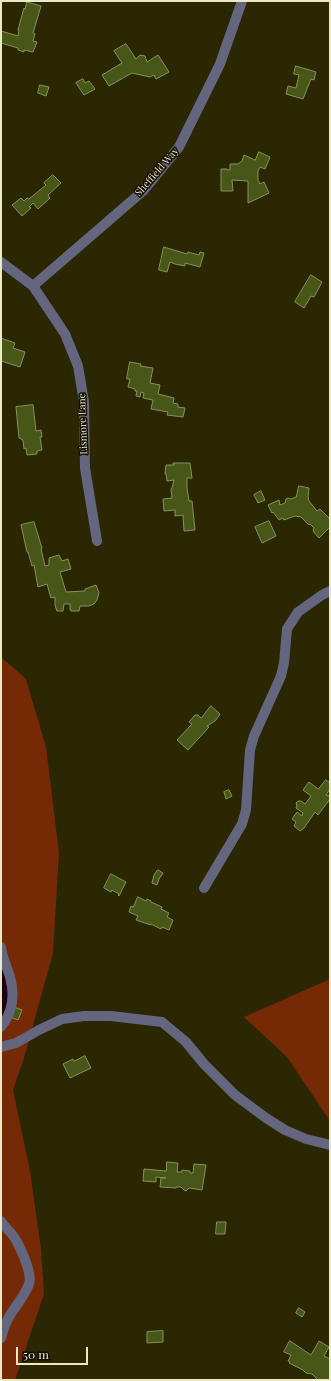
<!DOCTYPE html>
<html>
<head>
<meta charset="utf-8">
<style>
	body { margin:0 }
	#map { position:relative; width:331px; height:1381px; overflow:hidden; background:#2b2703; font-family:"Playfair Display",serif }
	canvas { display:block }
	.frame { position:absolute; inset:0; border:2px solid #ece9c7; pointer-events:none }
	.scale { position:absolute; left:16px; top:1347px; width:72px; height:18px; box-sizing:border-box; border:2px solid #ece9c7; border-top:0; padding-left:5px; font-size:12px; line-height:14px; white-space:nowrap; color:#ece9c7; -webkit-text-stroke:3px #130f00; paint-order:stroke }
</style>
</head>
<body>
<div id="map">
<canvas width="331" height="1381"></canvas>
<div class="frame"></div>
<div class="scale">50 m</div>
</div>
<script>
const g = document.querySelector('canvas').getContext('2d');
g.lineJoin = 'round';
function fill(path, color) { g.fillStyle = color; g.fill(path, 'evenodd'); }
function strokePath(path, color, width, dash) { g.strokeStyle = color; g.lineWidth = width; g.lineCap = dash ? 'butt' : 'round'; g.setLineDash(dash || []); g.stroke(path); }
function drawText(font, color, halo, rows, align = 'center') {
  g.font = font + ' "Playfair Display",serif'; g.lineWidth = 3; g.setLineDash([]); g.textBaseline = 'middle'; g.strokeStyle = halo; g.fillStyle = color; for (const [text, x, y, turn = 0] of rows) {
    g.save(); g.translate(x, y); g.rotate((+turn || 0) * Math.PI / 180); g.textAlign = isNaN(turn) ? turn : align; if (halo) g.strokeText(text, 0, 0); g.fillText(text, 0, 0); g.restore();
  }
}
fill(new Path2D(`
	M1,657L26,679L46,747L59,853L53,953L24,1058L13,1090L30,1171L41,1249L44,1294L15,1380H1Z
	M330,979V1121L287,1057L244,1017Z`), '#752a05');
fill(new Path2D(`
	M1,964L10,991L4,1016L1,1018Z`), '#1f0015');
const building = new Path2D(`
	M27,2L41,6L33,33L35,34L33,41L37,42L33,52L24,50V52L18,50V48L1,43V31L18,36L19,30H18L24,8L25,9Z
	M126,44L136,59L140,55L145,56L147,62L158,55L169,72L156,79L154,75L150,77L132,73L109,86L102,75L122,63L114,51Z
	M296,66L316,72L314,80L311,79L303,99L286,94L288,86L296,88L299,75L294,74Z
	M83,79L85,83L89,81L95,89L84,95L76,83Z
	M40,85L49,87L46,96L38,93Z
	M259,152L270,157L265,169L260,167L258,171V180L260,184L264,182L269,193L248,203V181L232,180L233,191H221V169H227V170H230V164H238L242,161L244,155L255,160Z
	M53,175L61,183L48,195L50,198L38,209L33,203L29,207L31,208L22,216L12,205L21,198L24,201L27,198L29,199L46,185L44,183Z
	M164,247L187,254L188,252L199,255L200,252L204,253L200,267L185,263V266L175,264L170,262L167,272L159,270Z
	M311,275L322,282L314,297L311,296L304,308L295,302Z
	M1,338L15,343L13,348L25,352L20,367L1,361Z
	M130,362L141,364L140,366L153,368L150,383L160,385L158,394L174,398L173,403L178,404V407L185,408L183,417L167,415L168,412L151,409L153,400L143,398L144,393L141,392L140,397L136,396L137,391H135V389L128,387L130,379H127Z
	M33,405L36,431L41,430L42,437H40L42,450L37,451V454L27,455L26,448L24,449L23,440L19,438L16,407Z
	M173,463H190L192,478H187V488L189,501H192L195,530L184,531L183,515L175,516V510L164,511L163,499L172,498L171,489L172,488L174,480L167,481L166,474H165L166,465H174Z
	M299,486L309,488L308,497L309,501L317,511L320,509L330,519V527L319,538L313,531L314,528L310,524L309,525L301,517L295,516L284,520L283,518L279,520L273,512L272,513L268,505L279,500L280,505L285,503L286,499L288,498L291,499L296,497Z
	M261,491L265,500L258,503L254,495Z
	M269,521L276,536L262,543L255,527Z
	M34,522L42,548L41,549L45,566L49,565V558L59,555L62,561L68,559L71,569L60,572L66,592L85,591V589L96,585L99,593L97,600L94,604L89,606H80L79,611H71V610H70V604H64L63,611H57L55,605V597L51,598L47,584L38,587L34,565L32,566L28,552H27L21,525Z
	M211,706L220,714L219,716L215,721L207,726L209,727L188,750L177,740L192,724L189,722L195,715H198L201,718Z
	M326,780L330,783V789L326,795L330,796V799L318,815L315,812L304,828L300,831L294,826L296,822L292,819L297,812L302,816L303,813L296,808L297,806L296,803L298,801H301L305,804L311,796L303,790L309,782L318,789Z
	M229,790L232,796L226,799L224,792Z
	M158,870L163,873L159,879L157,885L152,883L154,875Z
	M111,874L126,882L119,896L118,895L119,894L112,890L111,892L104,888Z
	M138,897L146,901L147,899L151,901V902L162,907L161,909L169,913L167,917L173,920L169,930L162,927L161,929L151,924V925L136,920L138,916L129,912L131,906L133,907Z
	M14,1007L22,1010L18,1020L10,1017Z
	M85,1056L91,1068L70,1078L63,1064L73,1059L74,1061Z
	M167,1162L178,1163L177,1172H182V1170L190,1171V1173H193L194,1164L206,1165L202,1190L189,1188L186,1191L184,1190L181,1187H176V1188L160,1187L161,1178H166L156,1177V1182L143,1181L144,1169L166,1171Z
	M217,1222H226L225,1234H216Z
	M299,1308L305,1312L302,1317L296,1313Z
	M163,1331V1342L147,1343V1332Z
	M290,1341L311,1355L319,1341L329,1347L324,1356L330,1359V1380H318L312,1374L306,1373L303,1370L289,1363L290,1362L288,1361L291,1355L284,1352Z`);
fill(building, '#485718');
strokePath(building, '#849557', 1);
strokePath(new Path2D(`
	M1,262L33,286L65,334L78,366L84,402L85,468L97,541
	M33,286L143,191L179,147L220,64L242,1
	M204,888L242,824L246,810L250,750L254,736L281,676L284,663L287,629L298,612L322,595L330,591
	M1,947C2,957 7,967 10,977C15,995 13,1012 1,1027
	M1,1047L16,1043L39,1030L62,1019L84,1016H111L162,1022L186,1042L204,1064L235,1095L266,1118L285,1130L306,1139L330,1145
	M1,1221C4,1226 7,1229 11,1233C18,1241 33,1273 29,1284C24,1298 13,1308 7,1321C4,1326 3,1332 1,1338`), '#64667f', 10);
drawText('10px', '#ece9c7', '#130f00', [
	["Sheffield Way",157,172,-49],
	["Lismore Lane",83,424,-92]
]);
</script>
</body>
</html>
